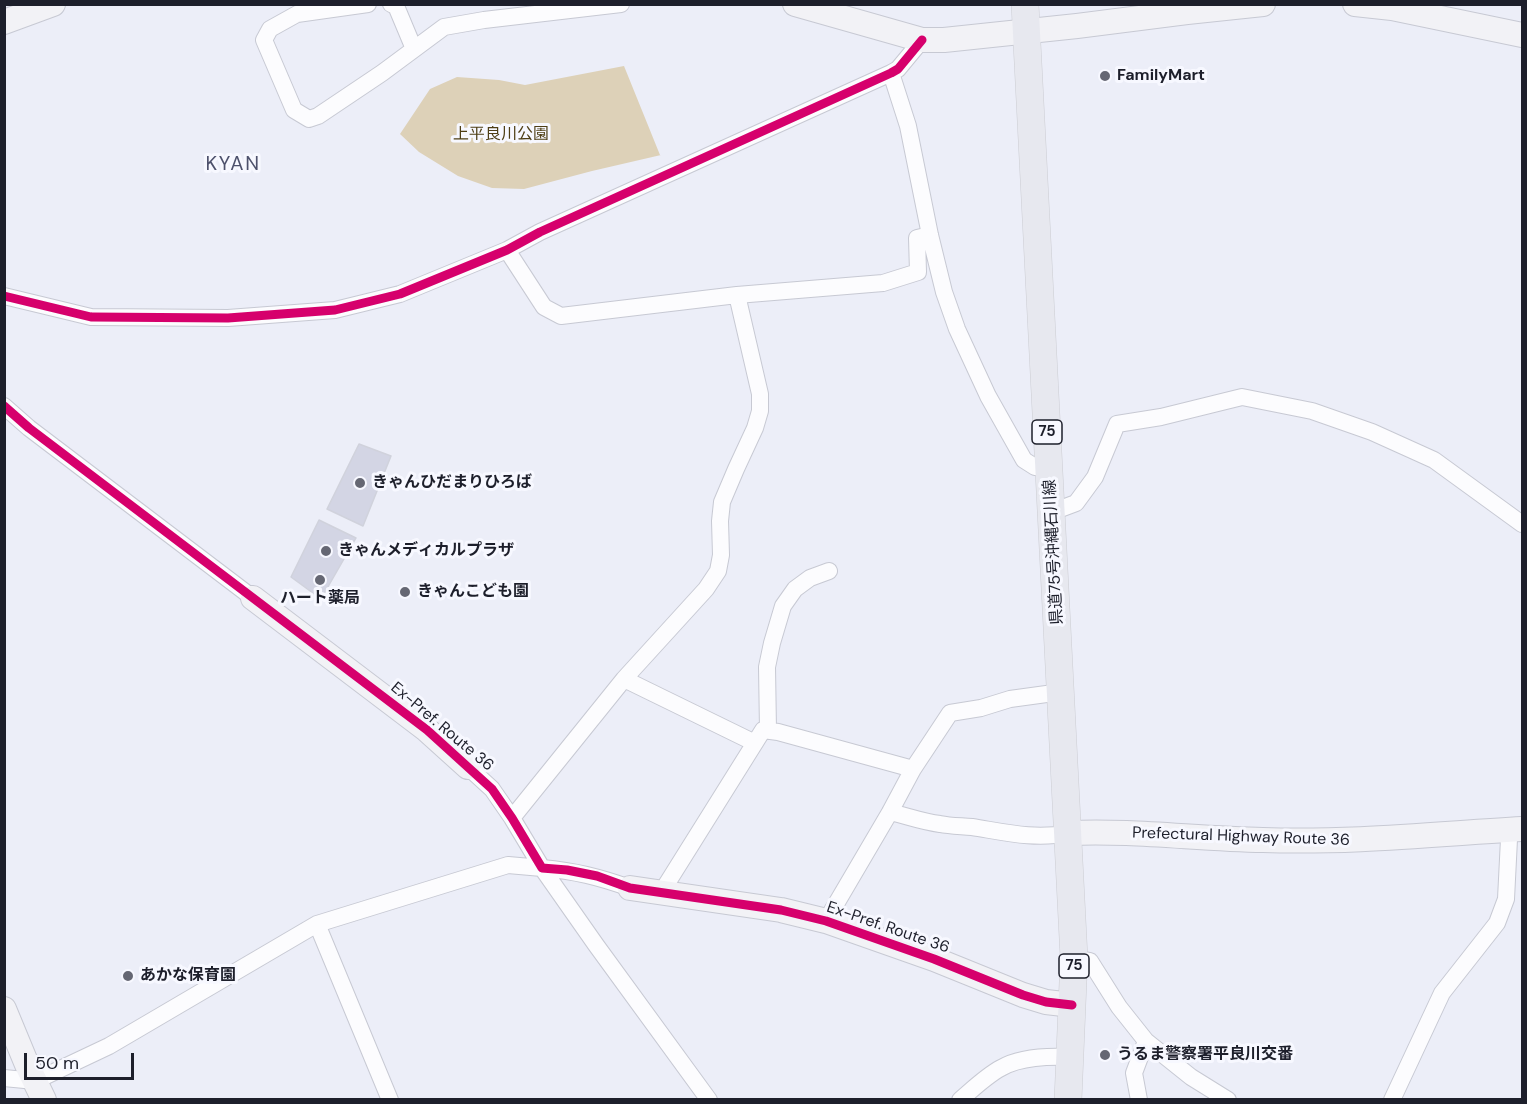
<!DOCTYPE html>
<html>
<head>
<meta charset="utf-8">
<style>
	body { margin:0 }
	#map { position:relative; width:1527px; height:1104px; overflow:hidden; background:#eceef8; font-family:"DM Sans",sans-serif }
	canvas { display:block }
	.frame { position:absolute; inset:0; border:6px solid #1d1f2b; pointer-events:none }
	.scale { position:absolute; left:24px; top:1053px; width:110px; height:27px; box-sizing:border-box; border:3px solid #1d1f2b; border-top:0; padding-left:8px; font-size:18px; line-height:21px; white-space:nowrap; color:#1d1f2b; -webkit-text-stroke:4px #f7f8ff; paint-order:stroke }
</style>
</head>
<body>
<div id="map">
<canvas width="1527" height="1104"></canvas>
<div class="frame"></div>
<div class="scale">50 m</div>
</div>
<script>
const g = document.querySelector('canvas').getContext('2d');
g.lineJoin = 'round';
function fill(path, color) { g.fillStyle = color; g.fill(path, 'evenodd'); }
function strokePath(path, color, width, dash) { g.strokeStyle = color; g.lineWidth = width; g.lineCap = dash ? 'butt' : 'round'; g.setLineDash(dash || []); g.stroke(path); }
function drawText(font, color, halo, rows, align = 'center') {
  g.font = font + ' "DM Sans","Noto Sans JP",sans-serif'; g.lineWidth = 6; g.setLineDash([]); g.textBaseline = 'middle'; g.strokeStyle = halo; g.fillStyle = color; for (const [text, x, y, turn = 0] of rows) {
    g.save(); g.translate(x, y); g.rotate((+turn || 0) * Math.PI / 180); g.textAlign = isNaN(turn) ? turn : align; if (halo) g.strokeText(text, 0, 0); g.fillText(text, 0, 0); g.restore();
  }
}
fill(new Path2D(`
	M624,66L660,155H661L592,171L524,189L492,188L458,176L419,152L400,134L430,89L457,77L499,80L525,85Z`), '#ddd1b8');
const building = new Path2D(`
	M359,444L391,456L363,526L327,509Z
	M319,520L356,538L321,599L291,577Z`);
fill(building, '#d3d5e4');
strokePath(building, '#d0d2dc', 1.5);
const street = new Path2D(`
	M368,4L297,14L270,29L264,40L294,110L309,119L318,116L382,73L444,27L484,20L621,4
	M391,4L396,6L414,49
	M891,73L908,126L930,235L944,292L957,329L988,396L1024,460L1035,467L1049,468
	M507,250L544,307L561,316L737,295L883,283L918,272L917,238L930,235
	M4,296L91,317L228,318L335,310L400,294L507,250L540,232L891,73L898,69L922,40
	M4,406L29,428L253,598
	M1052,512L1076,503L1095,477L1117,424L1161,417L1242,397L1312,411L1372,432L1434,460L1522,524
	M624,679L755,743
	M768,730L767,667L772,643L783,606L795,589L810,578L829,571
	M468,767L492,789L512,818L542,868C575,871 599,877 630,888
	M890,812C907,816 923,822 940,824C950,826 961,826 972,827C1004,832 1035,840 1068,833
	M512,818L624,679L706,589L718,571L721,555L720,521L722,502L736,469L755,428L760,411V394L737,295
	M665,894L666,885L763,730L778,732L913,769
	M826,921L890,812L913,769L950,713L981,708L1010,699L1061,692
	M317,924L390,1100
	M1074,958L1090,961L1119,1007L1146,1041L1191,1077L1228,1100
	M4,1078L35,1081L109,1046L317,924L508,865L542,868L596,945L709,1100
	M960,1100C973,1089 986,1076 1001,1068C1019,1057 1050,1056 1070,1057
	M1139,1100L1134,1073L1146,1041
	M1392,1100L1442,993L1497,923L1506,899L1509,839L1508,829`);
const secondary = new Path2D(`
	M795,4L922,40H944L1077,26L1187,12L1263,4
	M1355,4L1392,8L1522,35
	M4,22L53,4
	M253,598L427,730L468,767
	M1068,833C1133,830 1198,839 1263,840C1350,843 1436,834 1522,829
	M630,888L781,910L826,921L934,959L1023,995L1046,1002L1072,1005
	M4,1009L28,1067L44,1100`);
const primary = new Path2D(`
	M1025,4L1074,958L1068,1100`);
strokePath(street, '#c7c9d3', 18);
strokePath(secondary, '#c7c9d3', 26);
strokePath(primary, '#cbccd2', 28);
strokePath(street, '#fcfcfe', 16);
strokePath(secondary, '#f2f2f6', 24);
strokePath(primary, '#e7e8ef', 27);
strokePath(new Path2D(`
	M4,296L91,317L228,318L335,310L400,294L507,250L540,232L891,73L898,69L922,40
	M4,406L29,428L427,730L492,789L512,818L542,868L567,870L597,876L630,888L781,910L826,921L934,959L1023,995L1046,1002L1072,1005`), '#d6006c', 9);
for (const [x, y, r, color] of [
	[1105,76,6,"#656773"],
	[360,483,6,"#656773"],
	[326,551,6,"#656773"],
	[320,580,6,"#656773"],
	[405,592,6,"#656773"],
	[128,976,6,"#656773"],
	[1105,1055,6,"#656773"]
]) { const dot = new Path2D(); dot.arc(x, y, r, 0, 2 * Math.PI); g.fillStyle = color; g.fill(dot); strokePath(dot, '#f7f8ff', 2); }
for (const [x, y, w] of [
	[1047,432,30],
	[1074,966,30]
]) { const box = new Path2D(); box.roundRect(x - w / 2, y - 12, w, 24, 4.5); g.fillStyle = '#f7f8ff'; g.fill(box); strokePath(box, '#1d1f2b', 1.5); }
drawText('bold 15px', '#1d1f2b', null, [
	["75",1047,432],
	["75",1074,966]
]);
drawText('bold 16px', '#1d1f2b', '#f7f8ff', [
	["FamilyMart",1117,76],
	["きゃんひだまりひろば",372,483],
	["きゃんメディカルプラザ",338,551],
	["きゃんこども園",417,592],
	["ハート薬局",320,599,"center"],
	["あかな保育園",140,976],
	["うるま警察署平良川交番",1117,1055]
], 'left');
drawText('16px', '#4e3e15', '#f7f8ff', [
	["上平良川公園",501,135]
]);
drawText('16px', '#1d1f2b', '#f7f8ff', [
	["県道75号沖縄石川線",1054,552,-93],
	["Ex-Pref. Route 36",442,727,40],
	["Prefectural Highway Route 36",1241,837,2],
	["Ex-Pref. Route 36",888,928,19]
]);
g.letterSpacing = '1.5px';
drawText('20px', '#4d516c', '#f7f8ff', [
	["KYAN",233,165]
]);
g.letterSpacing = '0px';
</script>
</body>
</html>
